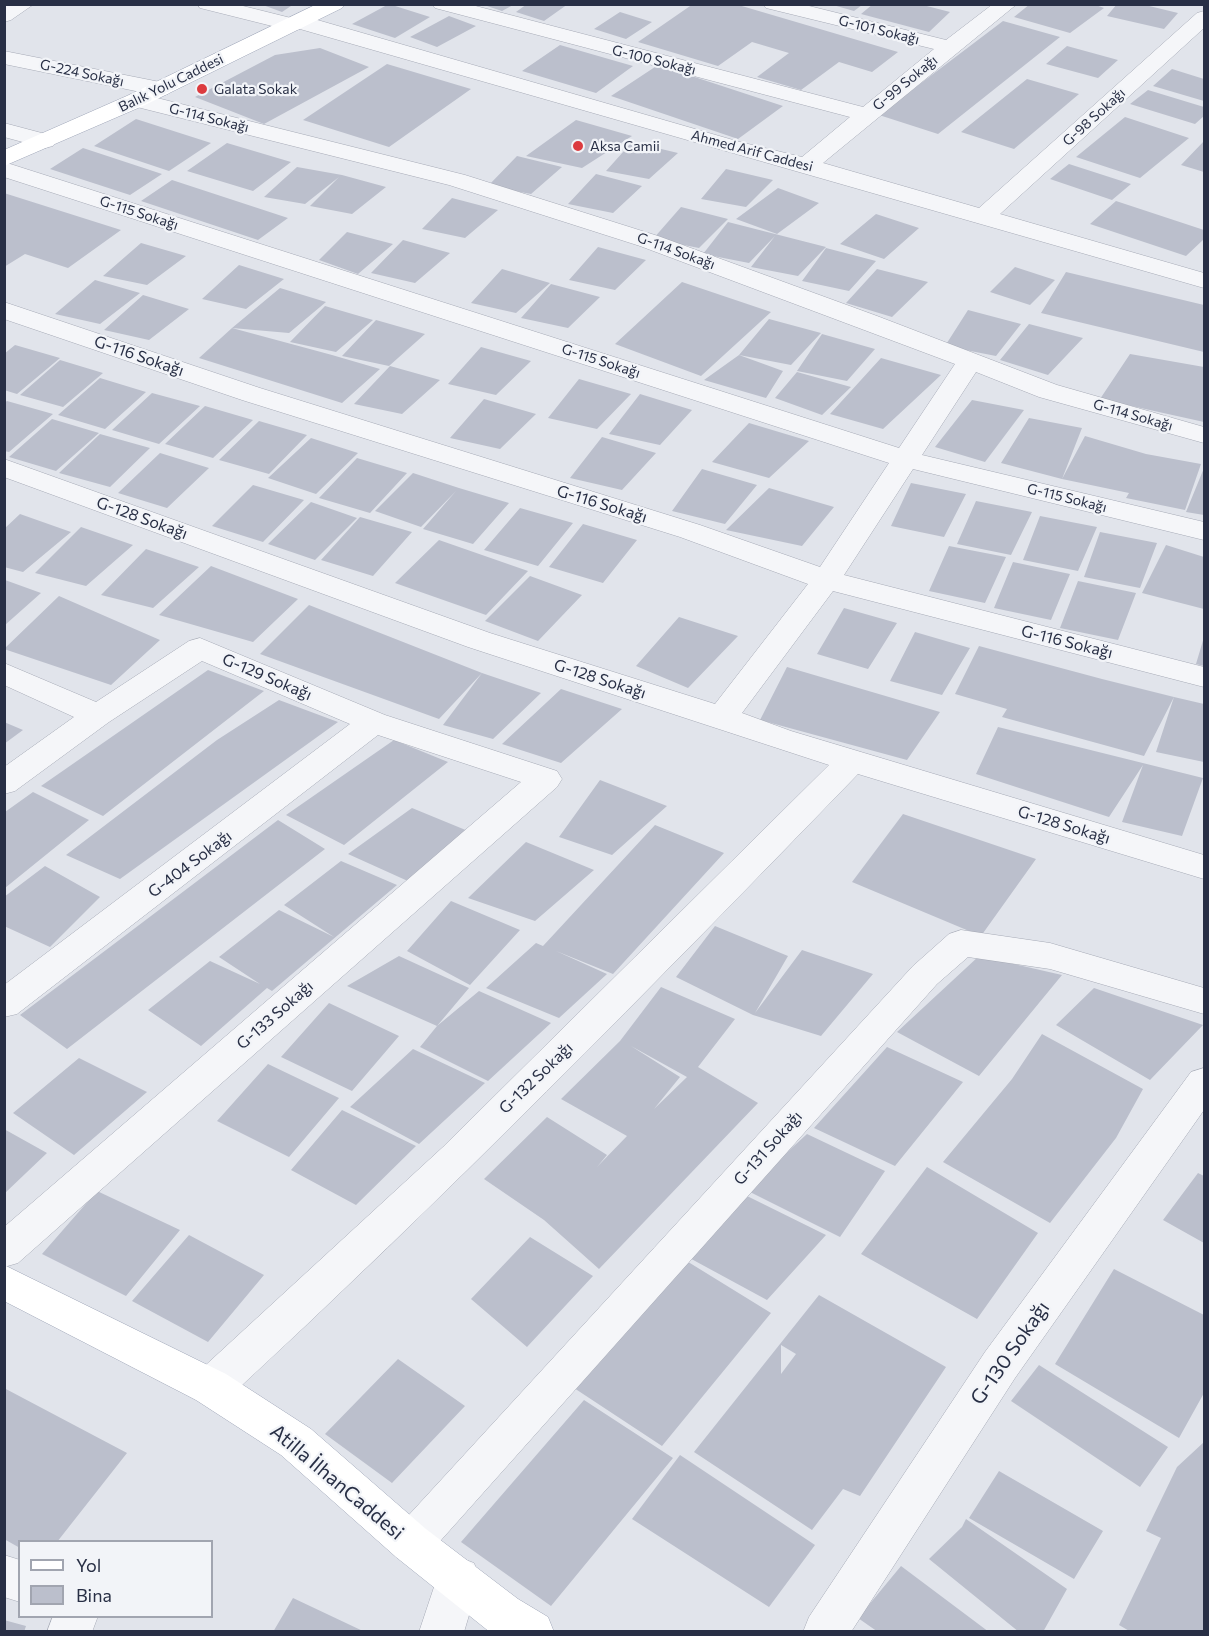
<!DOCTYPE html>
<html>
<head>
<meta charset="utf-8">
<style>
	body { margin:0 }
	#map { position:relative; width:1209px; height:1636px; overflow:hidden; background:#e1e4eb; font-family:Commissioner,sans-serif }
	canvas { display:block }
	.frame { position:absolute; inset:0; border:6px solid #282f45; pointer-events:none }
	.legend { position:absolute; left:18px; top:1540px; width:195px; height:78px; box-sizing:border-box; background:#f2f4f8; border:2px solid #a1a5b0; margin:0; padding:8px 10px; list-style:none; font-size:18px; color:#282f45 }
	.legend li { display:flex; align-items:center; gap:12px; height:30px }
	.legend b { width:30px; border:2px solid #a1a5b0 }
</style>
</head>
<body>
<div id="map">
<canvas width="1209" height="1636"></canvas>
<div class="frame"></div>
<ul class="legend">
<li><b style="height:8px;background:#fff"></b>Yol</li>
<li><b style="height:16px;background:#bbbfcc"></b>Bina</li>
</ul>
</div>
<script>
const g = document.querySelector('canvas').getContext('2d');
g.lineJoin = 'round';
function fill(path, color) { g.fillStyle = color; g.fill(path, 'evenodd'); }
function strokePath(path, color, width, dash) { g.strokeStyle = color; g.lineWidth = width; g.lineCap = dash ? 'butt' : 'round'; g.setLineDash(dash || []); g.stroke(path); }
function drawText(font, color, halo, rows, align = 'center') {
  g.font = font + ' Commissioner,sans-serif'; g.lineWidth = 4.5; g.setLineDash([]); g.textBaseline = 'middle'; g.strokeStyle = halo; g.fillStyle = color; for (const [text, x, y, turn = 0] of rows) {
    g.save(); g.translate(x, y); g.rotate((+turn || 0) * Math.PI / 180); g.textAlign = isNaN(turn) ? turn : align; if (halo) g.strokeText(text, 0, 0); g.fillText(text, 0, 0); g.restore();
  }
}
fill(new Path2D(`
	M260,4H294L282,12Z
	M527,4H568L544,21L516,12Z
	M693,4H735L898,52L872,72L839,62L801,90L757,77L789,53L752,42L718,66L638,42Z
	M873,4H919L950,12L929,32L861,14Z
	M1030,4H1093L1104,8L1070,33L1014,17Z
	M1117,4H1141L1178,13L1164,29L1107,16Z
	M387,5H392L430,17L395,38L352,24Z
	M484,5H513L502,11Z
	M833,5H862L854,11Z
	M620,12L652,22L626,39L594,29Z
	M449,16L476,26L437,47L410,37Z
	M1003,21L1060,37L938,134L879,115Z
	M560,45L633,66L596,93L522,71Z
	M1067,46L1118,60L1098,78L1046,64Z
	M320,48L369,67L264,124L195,97L275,55Z
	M387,64L471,89L389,147L303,120Z
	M658,65L783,106L738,139L611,96Z
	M1172,69L1204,79V101L1153,86Z
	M1027,79L1079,94L1014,149L961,132Z
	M1148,90L1204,107V116L1195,124L1130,104Z
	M1125,117L1189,138L1140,178L1076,157Z
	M136,119L211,143L169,171L94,146Z
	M576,120L632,136L582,168L526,156Z
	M1204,141V172L1181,165Z
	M632,142L678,153L649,179L606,171Z
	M227,143L291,162L253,191L187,171Z
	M83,148L162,174L130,195L50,169Z
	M517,156L562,167L531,194L488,186Z
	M1069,164L1131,184L1112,200L1050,179Z
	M297,167L342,175L386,187L352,214L310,206L339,177L305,204L264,197Z
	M726,169L773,180L746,207L701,199Z
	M596,174L642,186L613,213L568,204Z
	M172,180L288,218L258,240L141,201Z
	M778,188L819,203L777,234L736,219Z
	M4,193L121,230L68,268L25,254L4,267Z
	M452,198L498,210L465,238L422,229Z
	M1116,201L1204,230V239L1186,256L1090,224Z
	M681,207L728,219L699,248L653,239Z
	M876,214L919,228L884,259L840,244Z
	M728,222L826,247L798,276L751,267L775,236L749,263L703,254Z
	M347,232L393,244L358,274L319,260Z
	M403,240L450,253L415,283L371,273Z
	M141,243L186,256L147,285L103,276Z
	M598,247L646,260L615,290L569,280Z
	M826,248L876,261L849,291L802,281Z
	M239,265L284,279L246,309L202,299Z
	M1015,267L1055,280L1030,305L990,292Z
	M502,269L550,283L516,313L471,303Z
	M877,269L928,282L892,317L846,303Z
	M1066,272L1204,305V352L1041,313Z
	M95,280L140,293L100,324L55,314Z
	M682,282L771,312L701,376L615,344Z
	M551,284L600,297L568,328L521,318Z
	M280,288L326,302L289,333L232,328Z
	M143,295L189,309L149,340L104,330Z
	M325,306L373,320L336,352L290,342Z
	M968,310L1021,324L996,356L945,346Z
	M769,319L821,333L791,365L739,355Z
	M376,320L425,334L389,366L342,356Z
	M1029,324L1083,338L1048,375L1000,360Z
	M232,328L332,355L380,369L342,403L199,358Z
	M822,334L875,349L847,381L797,371Z
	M15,345L60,358L17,394L4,390V354Z
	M481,347L531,361L496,395L448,384Z
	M1130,354L1204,367V422L1100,399Z
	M739,355L783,371L766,398L704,380Z
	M881,358L941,375L883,429L830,414Z
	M60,360L103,373L63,407L20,395Z
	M390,366L440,380L402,414L354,404Z
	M797,372L851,387L822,415L775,398Z
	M100,378L146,392L105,429L58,415Z
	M579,379L631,394L597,429L548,418Z
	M152,393L200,406L159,444L112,430Z
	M640,394L692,410L660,445L609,434Z
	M484,399L536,414L500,449L450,438Z
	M972,400L1024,410L985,462L935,447Z
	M7,401L53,414L9,452L4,451V403Z
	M205,406L253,420L213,458L165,444Z
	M1029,418L1082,428L1062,479L1001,463Z
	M52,419L99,433L56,471L9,457Z
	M259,421L307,435L269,474L219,460Z
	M749,423L809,441L769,478L712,462Z
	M100,434L150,448L110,487L59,473Z
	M1085,436L1146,454L1201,464L1185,510L1126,498L1129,493L1062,479Z
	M602,437L656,453L622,490L570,478Z
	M311,438L358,453L316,494L268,478Z
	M160,453L209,468L167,508L118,493Z
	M357,458L407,473L370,513L319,498Z
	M1204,468V515L1186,512Z
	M702,469L757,485L725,524L672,511Z
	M413,473L459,488L509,503L473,544L423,529L456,491L421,527L375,511Z
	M911,483L966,494L944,537L891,526Z
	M253,485L304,500L263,542L212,526Z
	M769,488L834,507L802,546L726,530Z
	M976,501L1032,512L1011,555L957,544Z
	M311,502L357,518L315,560L268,544Z
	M520,508L573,523L538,566L484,550Z
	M20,514L71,532L23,572L4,567V529Z
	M1040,516L1097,527L1078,571L1023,560Z
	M360,517L412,532L373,576L321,560Z
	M583,524L637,540L603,583L549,567Z
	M81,527L133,545L86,586L35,573Z
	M1100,532L1157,543L1140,588L1084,577Z
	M439,540L528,571L486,615L395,583Z
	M1166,545L1204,557V609L1142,593Z
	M949,546L1006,557L985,603L929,591Z
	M146,549L199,567L153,608L101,595Z
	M1013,562L1070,574L1051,620L994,608Z
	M211,566L298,599L253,642L159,615Z
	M530,576L582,595L538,641L485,621Z
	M5,580L41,593L5,625Z
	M1078,581L1136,593L1118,640L1060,628Z
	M59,596L160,640L111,685L4,649Z
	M309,605L482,673L439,719L260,654Z
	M844,608L897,623L868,669L817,654Z
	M679,617L738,636L688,688L636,666Z
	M915,632L970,648L942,695L890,681Z
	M1204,637V666L1196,664Z
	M979,646L1102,679L1174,697L1144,756L1002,717L1007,709L955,694Z
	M787,667L940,712L907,760L760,720Z
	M208,670L264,691L103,816L41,786Z
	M482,673L541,693L493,739L443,725Z
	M561,689L622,709L561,763L502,744Z
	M1174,697L1204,704V762L1156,752Z
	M279,700L338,722L120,879L66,855L217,740Z
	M4,722L23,730L4,744Z
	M998,727L1203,778L1182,836L1122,822L1143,765L1109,817L976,774Z
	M394,740L448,762L344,845L286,815Z
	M600,780L667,806L612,855L559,837Z
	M33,792L89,820L5,888V812Z
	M412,808L468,831L410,882L348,854Z
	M903,814L1036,859L981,936L852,882Z
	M278,820L325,849L67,1049L20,1015Z
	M655,825L724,853L613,974L556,951L607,974L559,1018L486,988L536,943L543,946Z
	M526,842L594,870L535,921L468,898Z
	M341,861L397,885L272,991L267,988L201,1046L148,1010L210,961L260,984L219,957L279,910L334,937L284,905Z
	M45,866L100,897L50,947L4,926V897Z
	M451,901L520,930L470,985L407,951Z
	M715,926L788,956L755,1013L802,950L873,974L821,1036L753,1015L676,977Z
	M399,956L469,988L437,1026L347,986Z
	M979,956L1062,975L979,1076L897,1032Z
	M661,987L735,1019L698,1067L758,1103L599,1269L544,1220L484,1179L547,1117L607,1155L597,1167L627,1136L561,1099L620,1041ZM631,1046L687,1077L654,1109L680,1077Z
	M1094,988L1203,1025L1150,1080L1056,1025Z
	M479,991L551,1023L488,1081L420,1047L437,1026Z
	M329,1003L399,1036L352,1091L281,1057Z
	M1042,1034L1143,1089L1116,1138L1050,1223L943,1162L1012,1079Z
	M887,1047L963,1082L895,1166L814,1128Z
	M413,1049L485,1083L419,1144L350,1107Z
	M79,1058L147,1092L74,1155L13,1113Z
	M268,1064L339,1098L289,1157L217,1121Z
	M342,1110L416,1146L356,1205L291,1170Z
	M4,1129L47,1153L4,1194Z
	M807,1134L885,1171L840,1237L746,1190Z
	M927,1167L1038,1233L977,1319L861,1254Z
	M1198,1173L1204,1176V1243L1163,1220Z
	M97,1191L180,1230L126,1296L42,1254Z
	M747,1196L826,1235L767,1300L684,1255Z
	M189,1235L264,1275L208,1342L132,1301Z
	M530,1237L593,1276L527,1347L471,1299Z
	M685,1260L771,1313L662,1446L574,1388Z
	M1114,1269L1204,1315V1393L1179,1438L1055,1364Z
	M819,1295L946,1367L860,1496L843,1489L812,1530L694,1452ZM781,1345L796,1354L781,1374Z
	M398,1359L465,1406L392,1483L325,1434Z
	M1039,1365L1168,1447L1140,1487L1011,1401Z
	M4,1388L127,1453L57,1542H20V1548L4,1539Z
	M584,1400L673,1458L551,1606L461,1542Z
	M1204,1442V1632H1131L1119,1625L1161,1538L1146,1531L1177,1467Z
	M680,1455L815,1545L769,1607L632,1519Z
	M999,1471L1103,1531L1074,1579L969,1518Z
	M966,1519L1067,1589L1043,1632H1019L929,1559L962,1527Z
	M901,1566L989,1632H878L858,1618Z
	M293,1598L365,1632H273Z
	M4,1620L26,1626L24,1632H4Z`), '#bbbfcc');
const minor = new Path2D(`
	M8,4H34L11,20L4,22V7Z
	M197,4H235L291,18L299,16L307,17L740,142L802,157L850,117L435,8L432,4H468L863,107L934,49L766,8L763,4H801L946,40L993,4H1017L823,163L979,208L1197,13L1204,11V28L1000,214L1204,273V288L300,29L292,31L200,8Z
	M4,51L160,82L168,84L171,89L168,94L160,96L4,64Z
	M137,93L465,175L658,236L877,316L1057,385L1204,427V443L1039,397L976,372L922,455L1204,522V540L913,469L844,575L1204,667V687L833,591L742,713L791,731L1204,855V879L858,774C652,987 444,1199 226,1400L211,1405L196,1400L190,1387L196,1374L443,1147L829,765L468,647L4,477V459L490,633L715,704L808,584L680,537L242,400L4,319V302L260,388L700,525L820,567L889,463L4,177V162L899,448L955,364L640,246L449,185L129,105L126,100L129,95Z
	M4,123L53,136L57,141L53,146L45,148L4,137Z
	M200,638L385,715L557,771L562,779L557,787L18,1263L4,1267V1227L521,782L378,735L17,1014L4,1017V985L350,724L202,661L109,722L15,791L4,794V767L74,717L4,685V663L96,702L189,641Z
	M961,930L1050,943L1204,988V1014L1050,969L968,957L937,984L426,1557L411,1563L396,1557L389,1543L396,1529L913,966L949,934Z
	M1204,1068V1110L1015,1378L851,1632H803L809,1617L985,1352L1191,1072Z
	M4,1555L20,1560V1602L4,1597Z
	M458,1557L474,1563L480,1578L464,1632H419L442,1563Z
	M53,1616H98L92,1632H47Z`);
const major = new Path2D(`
	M317,4H345L342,8L145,105L4,166V150L129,95Z
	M4,1265L226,1374L311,1429L426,1529L518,1599L548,1617L554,1632H490L486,1629L396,1557L281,1455L196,1400L4,1301Z`);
strokePath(minor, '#a6aab6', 1);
strokePath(major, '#9fa6b8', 1);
fill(minor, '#f5f6f9');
fill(major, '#fff');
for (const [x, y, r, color] of [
	[202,89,6,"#dc3b3f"],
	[578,146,6,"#dc3b3f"]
]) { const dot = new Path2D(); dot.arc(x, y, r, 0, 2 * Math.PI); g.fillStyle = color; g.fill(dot); strokePath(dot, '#f2f4f8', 2); }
drawText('14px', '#282f45', '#f2f4f8', [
	["G-101 Sokağı",879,30,14],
	["G-100 Sokağı",654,60,14],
	["G-224 Sokağı",82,73,12],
	["Balık Yolu Caddesi",171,83,-26],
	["G-99 Sokağı",905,83,-39],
	["G-98 Sokağı",1094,117,-42],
	["G-114 Sokağı",209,118,14],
	["Ahmed Arif Caddesi",752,151,15],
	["G-115 Sokağı",139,213,18],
	["G-114 Sokağı",676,251,20],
	["G-115 Sokağı",601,361,18],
	["G-114 Sokağı",1133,415,16],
	["G-115 Sokağı",1067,498,14]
]);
drawText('14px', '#282f45', '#f2f4f8', [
	["Galata Sokak",214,89],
	["Aksa Camii",590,146]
], 'left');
drawText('16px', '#282f45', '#f2f4f8', [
	["G-116 Sokağı",139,356,19],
	["G-116 Sokağı",602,504,17],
	["G-128 Sokağı",142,518,20],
	["G-116 Sokağı",1067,642,14],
	["G-129 Sokağı",267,677,23],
	["G-128 Sokağı",600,679,18],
	["G-128 Sokağı",1064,825,17],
	["G-404 Sokağı",190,864,-37],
	["G-133 Sokağı",275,1015,-41],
	["G-132 Sokağı",536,1078,-44],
	["G-131 Sokağı",768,1148,-48]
]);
drawText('20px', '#282f45', '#f2f4f8', [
	["G-130 Sokağı",1010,1353,-55],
	["Atilla İlhanCaddesi",337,1482,40]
]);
</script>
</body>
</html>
